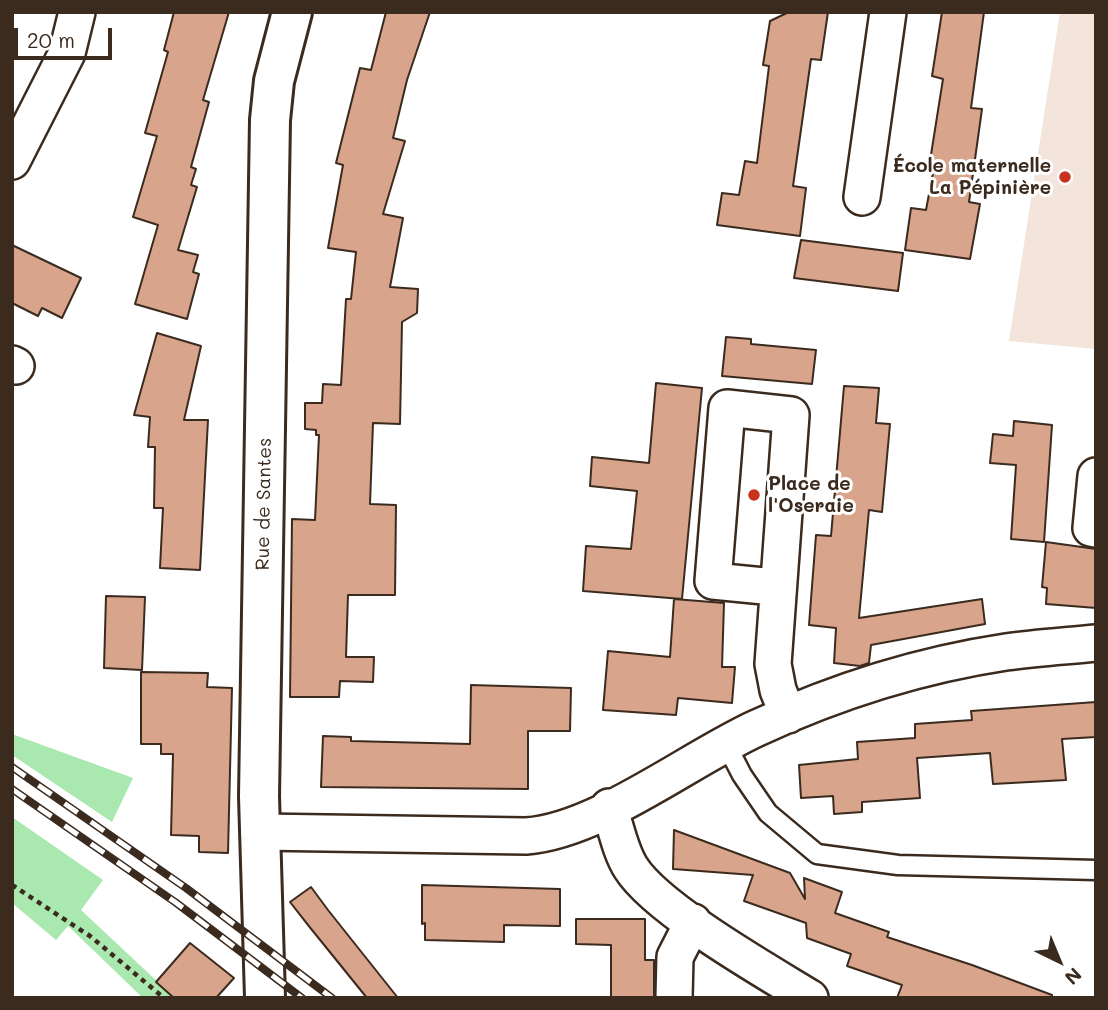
<!DOCTYPE html>
<html>
<head>
<meta charset="utf-8">
<style>
	body { margin:0 }
	#map { position:relative; width:1108px; height:1010px; overflow:hidden; background:#fff; font-family:Mali,sans-serif }
	canvas { display:block }
	.frame { position:absolute; inset:0; border:14px solid #3b2a1e; pointer-events:none }
	.north { position:absolute; left:1024px; top:926px; width:70px; height:70px; -webkit-text-stroke:5px #fff; paint-order:stroke; rotate:137deg; font-size:19px; font-weight:700; line-height:28px; text-align:center; color:#3b2a1e }
	.north::after { content:''; display:block; margin:auto; width:24px; height:32px; background:#3b2a1e; clip-path:polygon(50% 0,100% 100%,50% 72%,0 100%) }
	.scale { position:absolute; left:14px; top:28px; width:98px; height:32px; box-sizing:border-box; border:4px solid #3b2a1e; border-top:0; padding-left:9px; font-size:21px; line-height:24px; white-space:nowrap; color:#3b2a1e; -webkit-text-stroke:5px #fff; paint-order:stroke }
</style>
</head>
<body>
<div id="map">
<canvas width="1108" height="1010"></canvas>
<div class="frame"></div>
<div class="north">N</div>
<div class="scale">20 m</div>
</div>
<script>
const g = document.querySelector('canvas').getContext('2d');
g.lineJoin = 'round';
function fill(path, color) { g.fillStyle = color; g.fill(path, 'evenodd'); }
function strokePath(path, color, width, dash) { g.strokeStyle = color; g.lineWidth = width; g.lineCap = dash ? 'butt' : 'round'; g.setLineDash(dash || []); g.stroke(path); }
function drawText(font, color, halo, rows, align = 'center') {
  g.font = font + ' Mali,sans-serif'; g.lineWidth = 6; g.setLineDash([]); g.textBaseline = 'middle'; g.strokeStyle = halo; g.fillStyle = color; for (const [text, x, y, turn = 0] of rows) {
    g.save(); g.translate(x, y); g.rotate((+turn || 0) * Math.PI / 180); g.textAlign = isNaN(turn) ? turn : align; if (halo) g.strokeText(text, 0, 0); g.fillText(text, 0, 0); g.restore();
  }
}
fill(new Path2D(`
	M1060,12H1096V349L1009,341Z`), '#f3e4dc');
fill(new Path2D(`
	M12,734L133,778L112,822L12,755Z
	M12,817L103,880L81,910L175,998H143L68,926L56,940L12,903Z`), '#a9e8af');
const building = new Path2D(`
	M174,12H229L203,100L209,102L191,167L196,169L191,185L197,187L178,250L198,255L193,272L199,274L187,319L135,304L158,225L133,217L157,136L145,133L168,52L164,50Z
	M386,12H430L407,80L393,138L405,141L383,214L403,218L390,287L418,289L417,313L402,322L400,424L373,423L370,504L396,505L395,595H348L346,657H374L373,682L340,681L339,697H290L292,519L315,520L319,435H316V430L305,429V403H322L323,384L341,385L346,299H351L356,252L328,248L343,165L336,163L360,68L371,70Z
	M789,12H828L821,60L811,59L793,186L806,188L800,236L717,225L722,193L739,195L745,161L757,163L769,66L763,65L770,21Z
	M942,12H984L971,108L982,109L969,202L980,204L970,259L905,250L911,208L926,210L935,162L930,161L943,79L932,76Z
	M801,240L903,253L898,291L794,278Z
	M12,245L81,278L62,318L42,308L38,316L12,303Z
	M157,333L201,346L184,420H208L200,570L160,568L163,508H154L155,447H148L150,417L134,415Z
	M726,337L751,339V344L816,350L812,384L722,376Z
	M656,383L702,388L682,599L583,591L586,546L631,549L637,491L590,486L592,457L649,463Z
	M844,386L879,388L876,423L890,424L882,512L869,510L859,618L982,599L985,624L871,645L869,663L860,666L834,663L836,628L809,625L816,535L831,536Z
	M1014,421L1052,425L1044,542L1011,539L1016,465L990,463L993,434L1013,436Z
	M1046,542L1096,549V608L1046,604L1047,588L1042,587Z
	M106,596L145,597L142,670L104,668Z
	M674,599L724,603L722,667H735L732,703L678,698L676,715L603,710L608,651L670,657Z
	M141,672L208,673L207,687L232,688L228,853L199,852V836L171,835L173,754H161V744H141Z
	M471,685L571,688L570,731H528V789L321,787L323,736L351,737V741L470,744Z
	M1096,702V737L1062,739L1066,780L993,784L990,753L946,756L917,758L920,798L862,802V812L834,814L833,796L801,798L799,765L858,759L857,742L915,738V724L972,720L971,711Z
	M674,830L790,873L805,899L804,878L842,892L835,913L889,932L887,937L972,965L1052,995V998H897L902,985L847,966L851,954L807,938L806,923L744,901L753,875L673,869Z
	M422,885L560,889V926L504,925V942L425,940V923L422,924Z
	M311,887L328,910L398,998H367L308,925L290,902Z
	M576,919H645V960H654V998H611V945L576,944Z
	M190,943L234,978L216,998H174L156,982Z`);
fill(building, '#d8a48c');
strokePath(building, '#3b2a1e', 2);
const service = new Path2D(`
	M726,744L742,775L768,813L817,854L898,865L1096,870`);
const minor = new Path2D(`
	M12,161L67,53L77,12
	M862,197L888,12
	M12,364L16,366
	M1096,476L1091,528L1096,529
	M778,591L764,586L713,581L727,408L791,415L773,664L778,690L788,715
	M609,807C616,827 620,851 631,868C657,909 766,971 810,998
	M259,832L526,836C598,831 689,759 757,728C835,692 920,665 1006,652C1035,648 1066,646 1096,643
	M674,998L675,957L693,922`);
const tertiary = new Path2D(`
	M265,998L259,796L270,120L274,81L292,12`);
strokePath(service, '#3b2a1e', 23);
strokePath(minor, '#3b2a1e', 40);
strokePath(tertiary, '#3b2a1e', 44);
strokePath(new Path2D(`
	M12,885L90,936L164,998`), '#3b2a1e', 4.5, [5, 5]);
strokePath(service, '#fff', 18);
strokePath(minor, '#fff', 35);
strokePath(tertiary, '#fff', 38);
const rail = new Path2D(`
	M12,767L186,888L332,998
	M12,789L175,902L302,998`);
strokePath(rail, '#3b2a1e', 8);
strokePath(rail, '#fff', 5, [16]);
for (const [x, y, r, color] of [
	[1065,177,7,"#c8321e"],
	[754,495,7,"#c8321e"]
]) { const dot = new Path2D(); dot.arc(x, y, r, 0, 2 * Math.PI); g.fillStyle = color; g.fill(dot); strokePath(dot, '#fff', 2.5); }
drawText('bold 19px', '#3b2a1e', '#fff', [
	["École maternelle",1051,166],
	["La Pépinière",1051,188],
	["Place de",768,484,"left"],
	["l'Oseraie",768,506,"left"]
], 'right');
drawText('19px', '#3b2a1e', '#fff', [
	["Rue de Santes",264,504,-89]
]);
</script>
</body>
</html>
